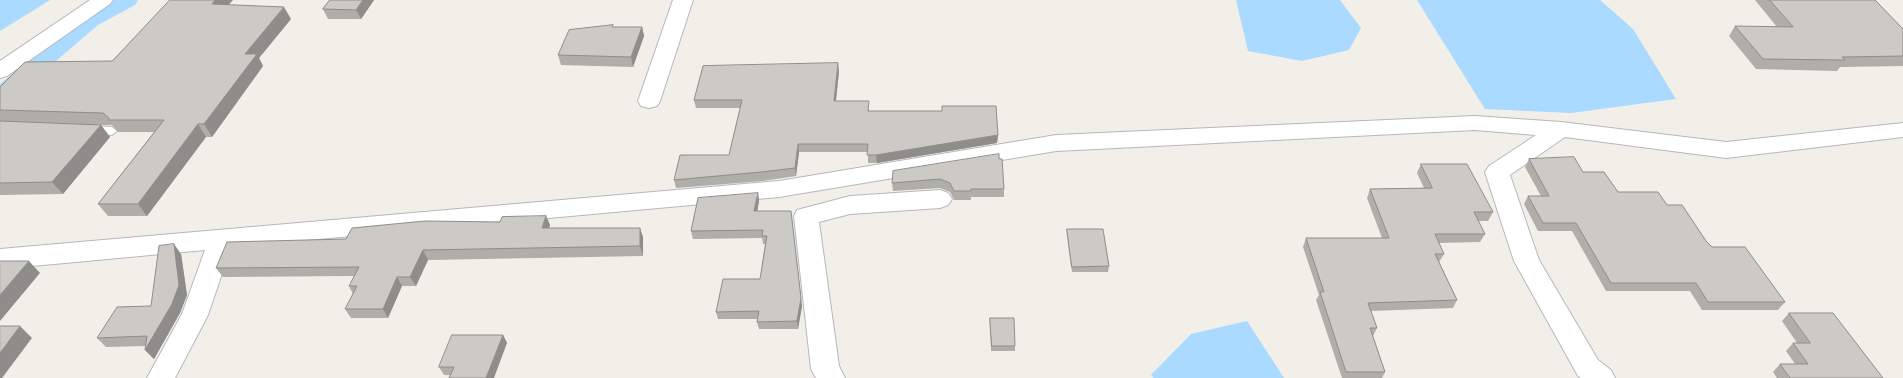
<!DOCTYPE html>
<html>
<head>
<meta charset="utf-8">
<style>
	body { margin:0 }
	canvas { display:block; background:#f1efe8 }
</style>
</head>
<body>
<canvas width="1903" height="378"></canvas>
<script>
const g = document.querySelector('canvas').getContext('2d');
g.lineJoin = 'round';
function fill(path, color) { g.fillStyle = color; g.fill(path, 'evenodd'); }
function strokePath(path, color, width, dash) { g.strokeStyle = color; g.lineWidth = width; g.lineCap = dash ? 'butt' : 'round'; g.setLineDash(dash || []); g.stroke(path); }
fill(new Path2D(`
	M0,0H50L0,31Z
	M1236,0H1340L1361,28L1349,50L1302,61L1248,51Z
	M1417,0H1600L1633,29L1676,99L1571,113L1485,109Z
	M1247,321L1284,378H1154L1151,375L1191,334Z`), '#aadaff');
fill(new Path2D(`
	M111,0H138L135,5L98,25L8,102L0,105V84L82,15Z`), '#aadaff');
const lane = new Path2D(`
	M91,126L112,127L117,131L112,135L87,133L86,130L87,127Z`);
const street = new Path2D(`
	M90,0H113L110,4L7,76L0,78V61Z
	M673,0H693L660,101L657,106L649,108L641,106L638,101Z
	M1475,116L1561,122L1726,142L1903,123V137L1726,158L1565,137L1510,175L1539,260L1598,360L1611,370L1615,378H1581L1578,376L1514,261L1485,172L1489,166L1536,135L1475,130L1056,151L779,197L231,247L208,315L175,378H147L182,314L205,250L0,269V249L779,181L1056,135Z
	M940,190L948,193L952,199L948,205L940,208L850,214L819,222L839,366L845,378H816L811,369L794,216L797,210L850,196Z`);
strokePath(lane, '#b5b8bc', 2);
strokePath(street, '#b5b8bc', 2);
fill(lane, '#fff');
fill(street, '#fff');
fill(new Path2D(`
	M330,0H374L361,19H328L323,9Z
	M1755,0H1875L1903,29V66L1840,67L1837,71L1756,69L1729,36L1735,26L1777,27Z
	M228,5L291,19L259,58L263,66L212,137H206L147,216H108L98,204L154,132H118L112,125H101L110,137L63,194L0,195V87L112,61Z
	M642,27L644,36L633,67L561,65L558,55Z
	M839,71L836,101L869,109V111L998,135L997,143L877,163H868V152H799L796,176L763,181L676,188L674,180L729,155L740,108H696L694,100Z
	M999,159L1004,189V197H971V200H954L950,192L940,188L893,191L892,183Z
	M1529,159L1583,172L1618,192L1667,205L1712,247L1785,302L1778,310H1702L1690,291H1606L1572,231H1538L1524,204L1528,196H1541L1525,167Z
	M1421,164L1493,212L1488,221H1478L1485,234L1480,242L1439,243L1444,254L1439,262L1457,300L1453,308L1371,311L1377,328L1373,336L1385,372L1382,378H1342L1316,300L1319,295L1303,247L1306,238H1382L1367,198L1370,189L1424,188L1417,173Z
	M758,193L759,201L757,211L802,306L798,329H759L757,322L758,319H718L716,312L760,279L765,244H763L762,238L693,239L691,231Z
	M546,216L550,225L549,228L643,237V256L428,260L416,286H402L388,318H351L345,309L353,294L349,286L354,276L223,277L216,268L346,239Z
	M1067,229L1109,266L1108,272H1072L1067,234Z
	M181,254L187,295L180,313L154,359L145,350L146,346L106,347L97,338L151,306Z
	M1789,313L1883,378H1777L1773,372L1780,364H1795L1786,351L1793,343H1797L1782,321Z
	M990,318L1015,346V351H991Z
	M503,335L507,343L450,375H444L439,367Z`), '#afaea9');
fill(new Path2D(`
	M215,0H233L219,16L212,4Z
	M363,0H374L361,19L356,10Z
	M284,7L291,19L259,58L263,66L212,137L204,124L245,54Z
	M642,27L644,36L633,67L631,57Z
	M838,63L839,71L835,109L834,101Z
	M198,124L206,137L147,216L138,204Z
	M101,125L110,137L63,194L52,182Z
	M998,135L997,143L877,163L876,155Z
	M798,144L799,152L796,176L795,168Z
	M758,193L759,201L756,219L754,211Z
	M546,216L550,225L546,237L542,228Z
	M792,219L802,306L798,329L797,321Z
	M640,228L643,237V256L640,246Z
	M174,244L181,254L187,295L180,313L154,359L145,350Z
	M423,250L428,260L416,286L410,277Z
	M29,261L40,273L0,321V295Z
	M397,277L402,286L388,318L383,309Z
	M20,326L32,338L2,378H0V353Z
	M503,335L507,343L494,378H486Z`), '#8f8d8a');
const building = new Path2D(`
	M170,0H215L212,4L284,7L245,54H257L204,124H198L138,204H98L164,120H109V118L103,113L0,110V87L25,62L112,61Z
	M330,0H363L356,10L323,9Z
	M1770,0H1875L1903,29V56L1842,57L1845,60L1763,59L1735,26L1793,27Z
	M613,25L612,27H642L631,57L558,55L569,30Z
	M838,63L834,101H869L868,111H942V106H996L998,135L876,155H867L868,144H798L795,168L761,172L674,180L680,155H729L742,100H694L703,66Z
	M0,121L101,125L52,182L0,183Z
	M999,154V159H1002L1004,189H971V191H954L950,183L940,179L892,183L893,171Z
	M1574,157L1583,172H1604L1618,192H1658L1667,205H1682L1706,241L1712,247H1745L1785,302H1708L1696,283H1611L1576,223H1543L1528,196H1549L1529,159Z
	M1421,164H1467L1493,212H1474L1485,234H1435L1444,254H1435L1457,300L1368,303L1377,328H1370L1385,372H1346L1320,292H1324L1306,238H1389L1370,189L1432,188Z
	M758,193L754,211H791L801,298L797,321L757,322L759,311L716,312L723,279H760L767,236H762L763,230L691,231L698,198Z
	M546,216L542,228H640V246L423,250L410,277H397L383,309H345L357,286H349L359,267L216,268L227,242L346,239L352,228L425,221L500,222L502,217Z
	M1067,229H1103L1109,266L1072,267Z
	M174,244L179,285L172,304L145,350L147,336L97,338L117,307L151,306L159,246Z
	M0,261H29L0,295Z
	M1789,313H1833L1883,378H1790L1780,364H1808L1793,343H1810Z
	M990,318H1014L1015,346H992Z
	M0,326H20L0,353Z
	M452,335H503L486,378H449L454,367H439Z`);
fill(building, '#cccac5');
strokePath(building, '#8f8d8a', 1);
</script>
</body>
</html>
